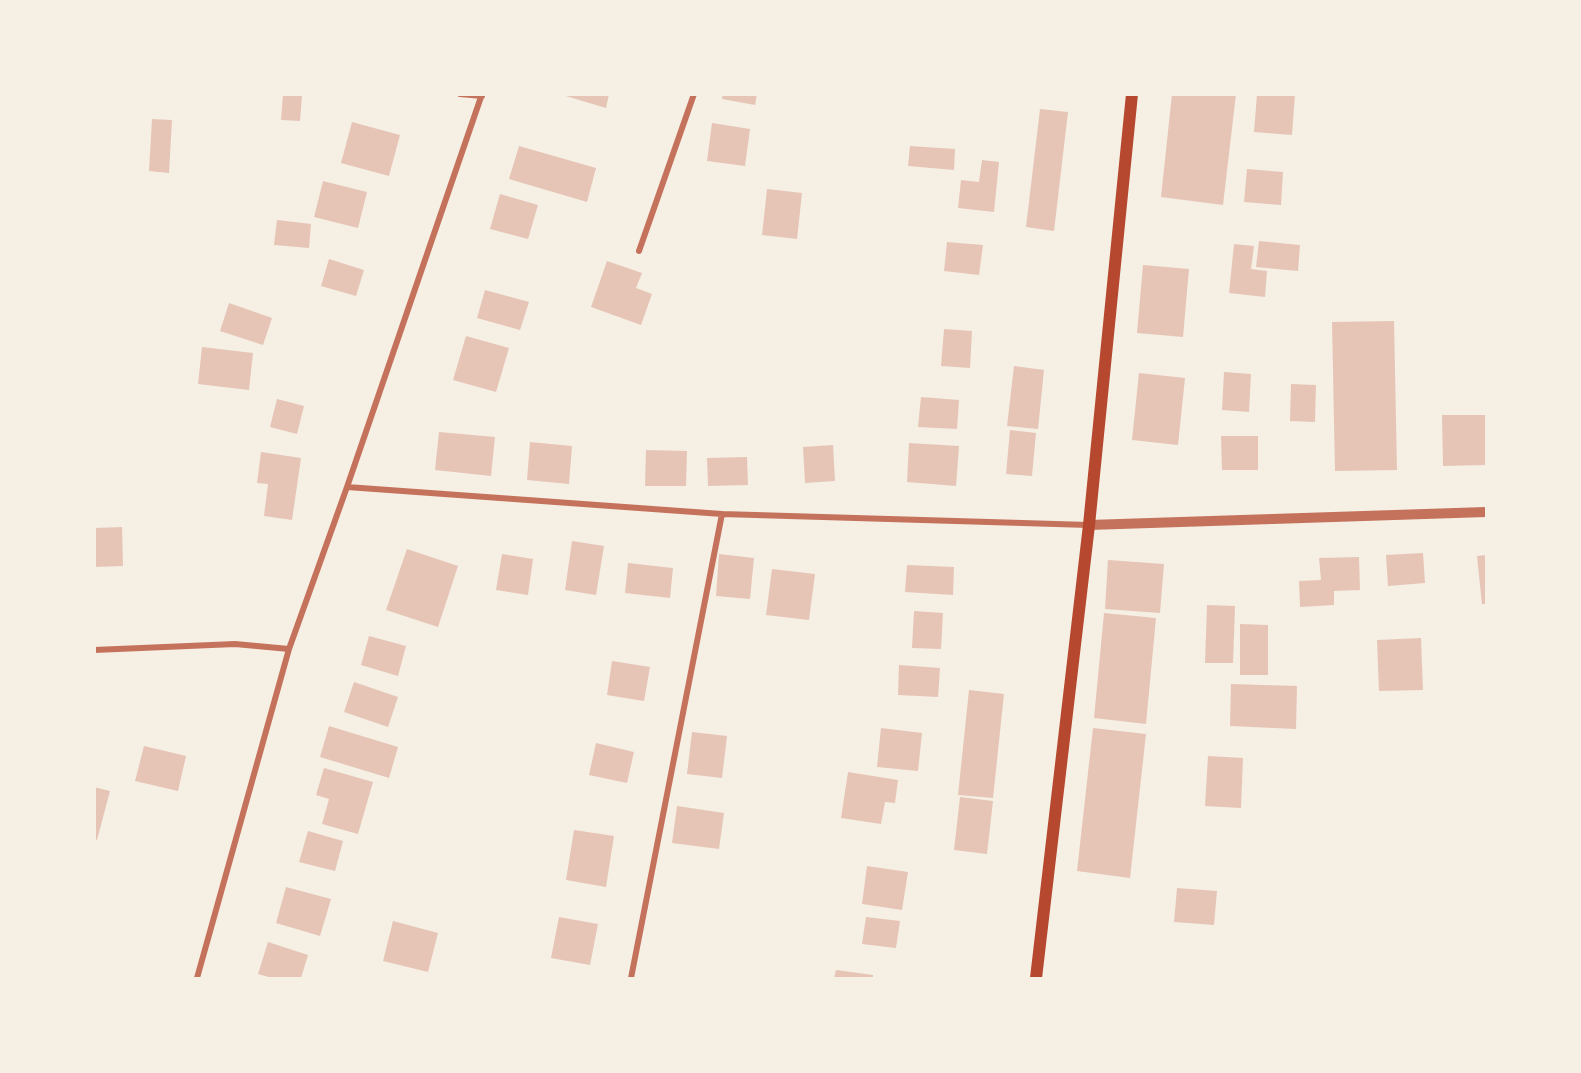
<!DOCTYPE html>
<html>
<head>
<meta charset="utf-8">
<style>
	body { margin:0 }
	#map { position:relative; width:1581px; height:1073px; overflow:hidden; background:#f6efe4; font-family:Overpass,sans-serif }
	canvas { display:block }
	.frame { position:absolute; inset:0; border:96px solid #f6efe4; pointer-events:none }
</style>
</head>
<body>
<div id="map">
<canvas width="1581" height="1073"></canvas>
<div class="frame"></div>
</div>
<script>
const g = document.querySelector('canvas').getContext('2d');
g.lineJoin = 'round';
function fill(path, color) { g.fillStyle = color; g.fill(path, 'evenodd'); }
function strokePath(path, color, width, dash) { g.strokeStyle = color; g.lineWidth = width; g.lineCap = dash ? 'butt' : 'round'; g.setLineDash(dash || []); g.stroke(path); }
fill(new Path2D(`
	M283,94L302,95L300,121L281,120Z
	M559,94H609L606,108Z
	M723,94H757L755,105L722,99Z
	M1172,94H1236L1223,205L1161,197Z
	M1257,94H1295L1292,135L1254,132Z
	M1040,109L1068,112L1054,231L1026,227Z
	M152,119L172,120L169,173L149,171Z
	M352,122L400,135L389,176L341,163Z
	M712,123L750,129L745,166L707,161Z
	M519,146L596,168L587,202L509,179Z
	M910,146L955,149L954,170L908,166Z
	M982,160L999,162L994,212L958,208L961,180L979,182Z
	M1247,169L1283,172L1281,205L1244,202Z
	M323,181L367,192L358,228L314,217Z
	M767,189L802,193L797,239L762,235Z
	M500,194L538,205L528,239L490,229Z
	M277,220L311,224L309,248L274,245Z
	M1259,241L1300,245L1298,271L1256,267Z
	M947,242L983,245L979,275L944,271Z
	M1234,244L1254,246L1251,269L1267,271L1265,297L1229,293Z
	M329,259L364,270L356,296L321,286Z
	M607,261L642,273L636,288L652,294L641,325L591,307Z
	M1143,265L1189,269L1183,337L1137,333Z
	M485,290L529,302L520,330L477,318Z
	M229,303L272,318L263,345L220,331Z
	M1394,321L1397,470L1335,471L1332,322Z
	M944,329L972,331L970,368L941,366Z
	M466,336L509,348L496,392L453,380Z
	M202,347L253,353L249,390L198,384Z
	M1014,366L1044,370L1038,429L1007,426Z
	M1224,372L1251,374L1249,412L1222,410Z
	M1139,373L1185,378L1178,445L1132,440Z
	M1291,384L1316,385L1315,422L1290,421Z
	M921,397L959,400L957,429L918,427Z
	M277,399L304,406L297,434L270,427Z
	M1442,415H1485L1486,465L1443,466Z
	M1010,430L1036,433L1032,476L1006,474Z
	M439,432L495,437L491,476L435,470Z
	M1221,436H1258V470H1222Z
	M530,442L572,446L569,484L527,480Z
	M909,443L959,446L956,486L907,482Z
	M833,445L835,481L805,483L803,447Z
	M646,450L687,451L686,486H645Z
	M261,452L301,458L292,520L264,516L268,484L257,483Z
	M747,457L748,485L708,486L707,458Z
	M122,527L123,566L94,567V528Z
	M572,541L604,546L596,595L565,590Z
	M407,549L458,566L438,627L386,610Z
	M1423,553L1425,583L1388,586L1386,555Z
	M502,554L533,559L528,595L496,590Z
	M719,554L754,558L750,599L716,596Z
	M1486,555V604H1482L1477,556Z
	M1359,557L1360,590L1334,591V605L1300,607L1299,581L1321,580L1319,558Z
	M1108,560L1164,564L1160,613L1105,609Z
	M628,563L673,568L670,598L625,593Z
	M907,565L954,567L953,595L905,592Z
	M772,569L815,574L809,620L766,615Z
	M1207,605L1235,606L1233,663H1205Z
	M914,611L943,613L941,649L912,648Z
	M1104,613L1156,618L1146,724L1094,718Z
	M1240,624L1268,625V675H1240Z
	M369,636L406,646L398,676L361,665Z
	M1421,638L1423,690L1379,691L1377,640Z
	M612,661L650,667L644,701L607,695Z
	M899,665L940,668L938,697L898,695Z
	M354,682L398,697L388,727L344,712Z
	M1231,684L1297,686L1296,729L1230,726Z
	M969,690L1004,694L993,798L958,795Z
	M329,726L398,747L389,778L320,757Z
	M881,728L922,733L918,771L877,767Z
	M1093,728L1146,734L1130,878L1077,871Z
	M692,732L727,736L722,778L687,774Z
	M596,743L634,752L627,783L589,775Z
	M144,746L186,756L178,791L135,781Z
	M1208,756L1243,758L1241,808L1205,806Z
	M324,768L373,782L358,834L322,824L329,799L316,795Z
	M848,772L898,780L895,803L885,802L881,824L841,818Z
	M94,787L110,791L97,840L94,839Z
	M960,797L993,801L987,854L954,850Z
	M677,806L724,813L719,849L672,843Z
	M574,830L614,836L606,887L566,880Z
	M308,831L343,841L335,871L299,862Z
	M867,866L908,872L902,910L862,904Z
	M286,887L331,899L320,936L276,923Z
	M1177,888L1217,891L1214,925L1174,922Z
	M559,917L598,924L590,965L551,958Z
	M866,917L900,921L896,948L862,944Z
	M393,921L438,933L428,972L383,961Z
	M268,942L308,955L301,978H272L258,974Z
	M836,970L873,975V978H834Z`), '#e6c5b7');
strokePath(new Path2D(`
	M460,94L482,96
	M639,251L694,94
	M347,487L722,514L1089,525
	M94,650L235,644L289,649
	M197,978L289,649L347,487L482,94
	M631,978L722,514`), '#c5725c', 6);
strokePath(new Path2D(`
	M1089,525L1486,512`), '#c5725c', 10);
strokePath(new Path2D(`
	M1036,978L1089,525L1132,94`), '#b5482f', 12);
</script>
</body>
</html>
